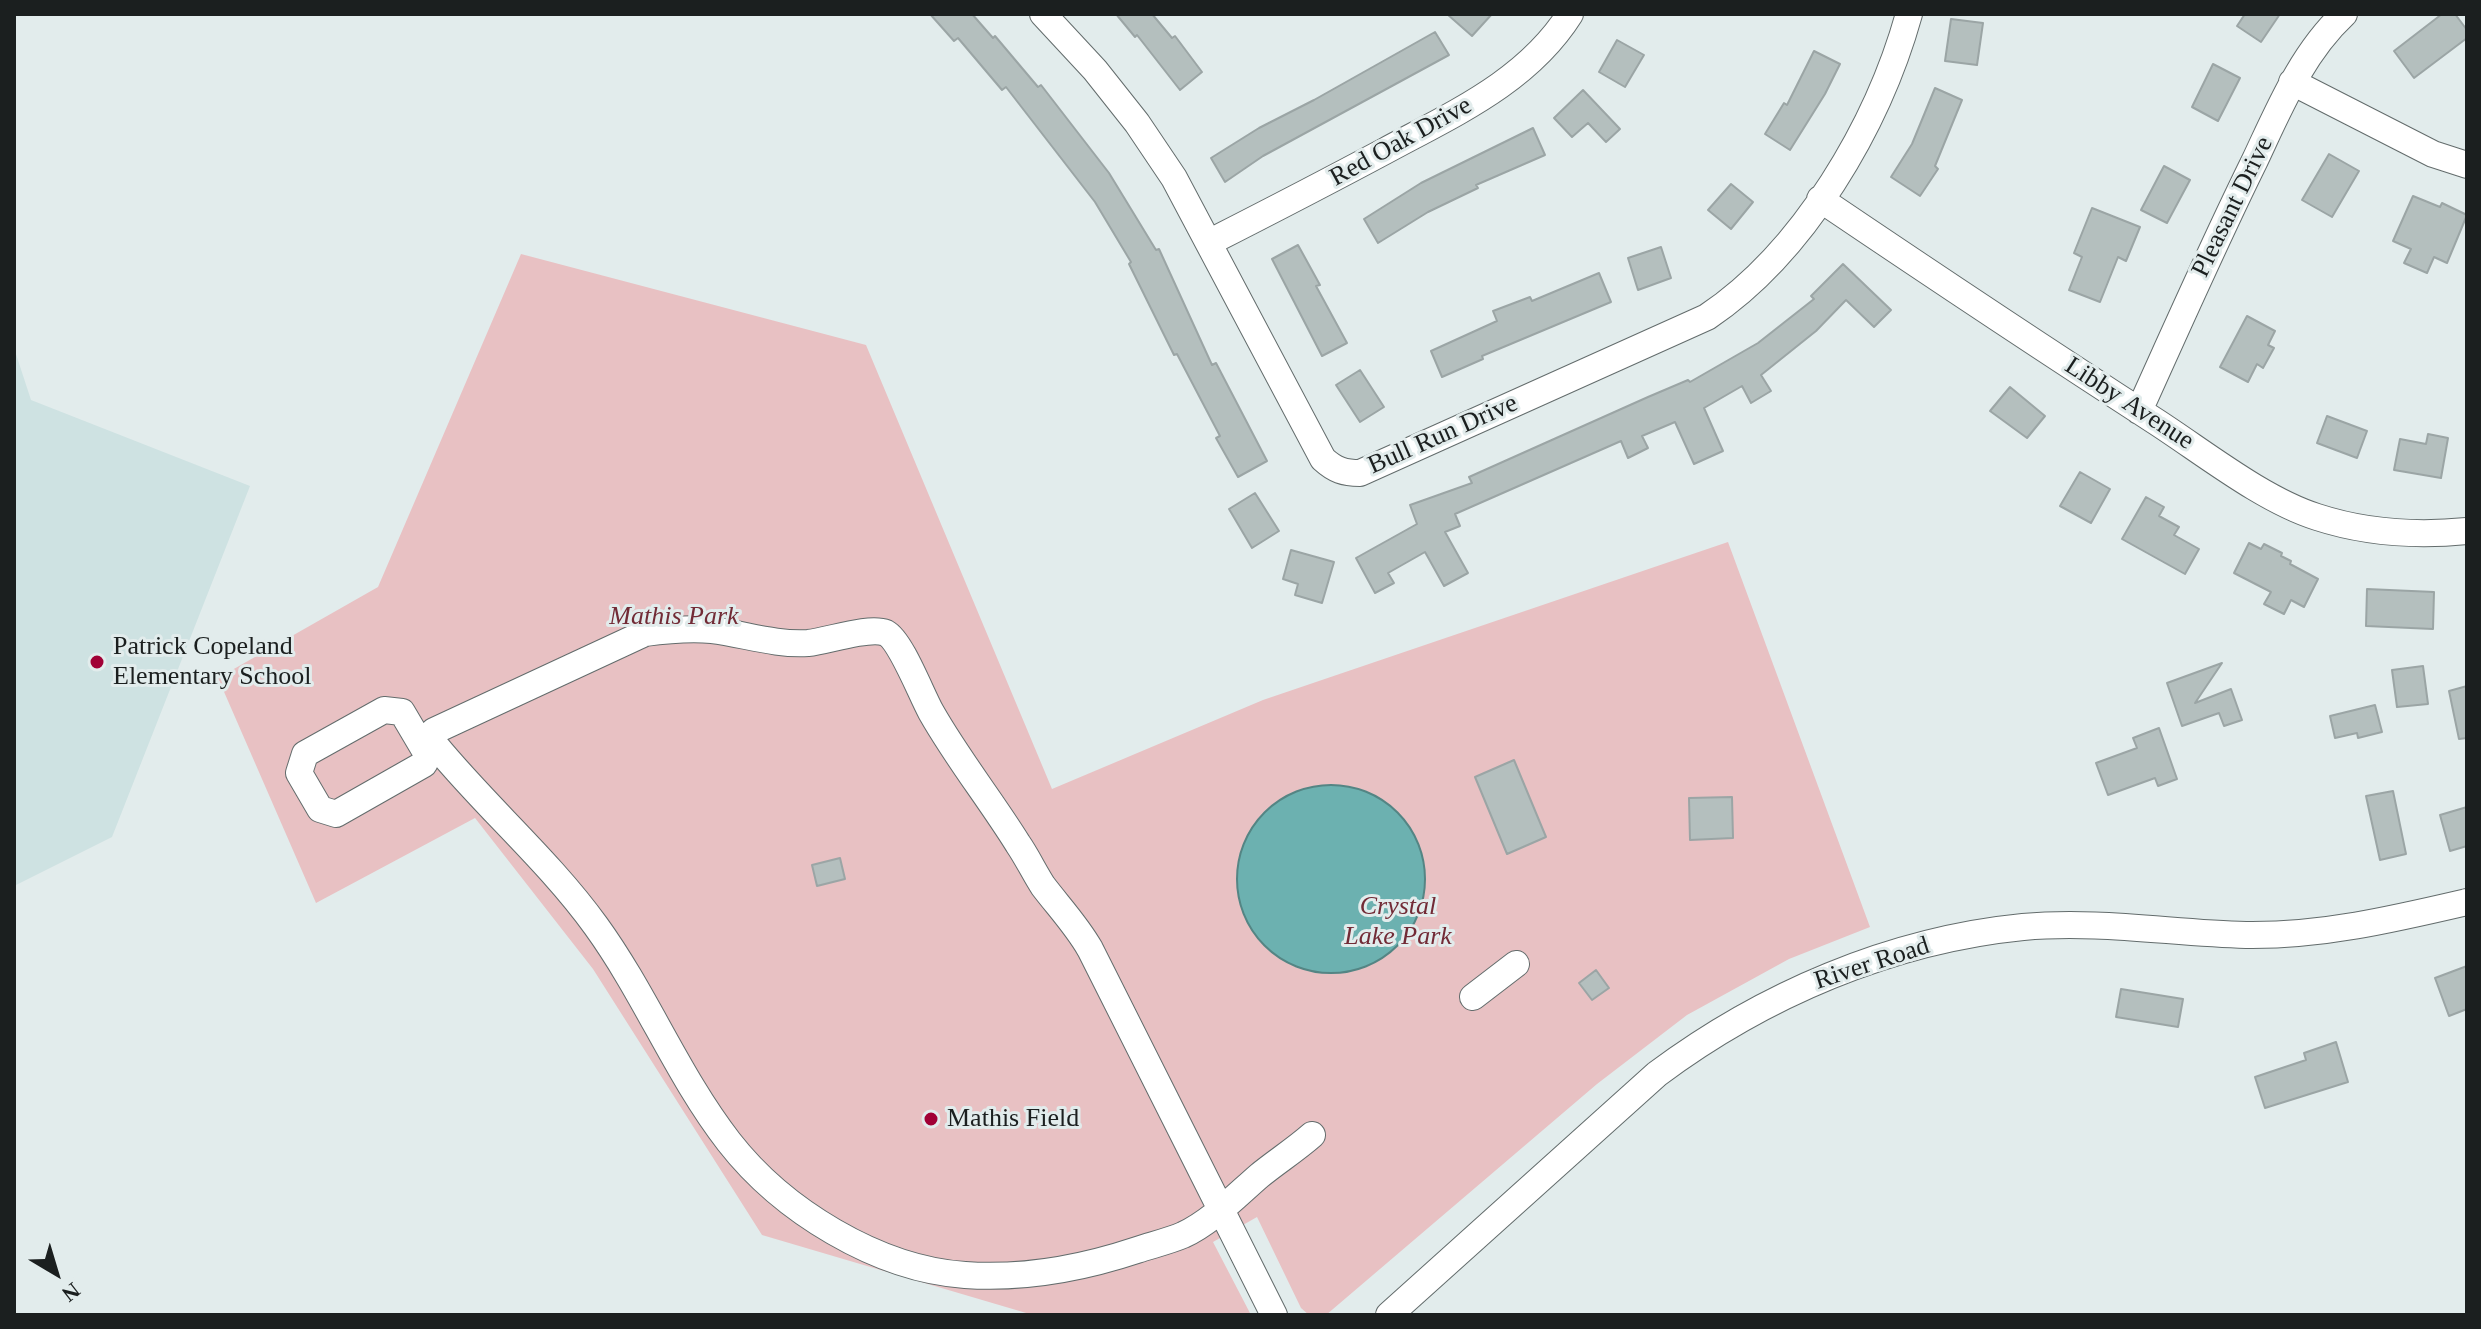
<!DOCTYPE html>
<html>
<head>
<meta charset="utf-8">
<style>
	body { margin:0 }
	#map { position:relative; width:2481px; height:1329px; overflow:hidden; background:#e2ecec; font-family:Georgia,serif }
	canvas { display:block }
	.frame { position:absolute; inset:0; border:16px solid #1b1f1f; pointer-events:none }
	.north { position:absolute; left:16px; top:1233px; width:80px; height:80px; -webkit-text-stroke:6px #e2ecec; paint-order:stroke; rotate:142deg; font-size:22px; font-weight:700; line-height:32px; text-align:center; color:#1b1f1f }
	.north::after { content:''; display:block; margin:auto; width:28px; height:36px; background:#1b1f1f; clip-path:polygon(50% 0,100% 100%,50% 72%,0 100%) }
</style>
</head>
<body>
<div id="map">
<canvas width="2481" height="1329"></canvas>
<div class="frame"></div>
<div class="north">N</div>
</div>
<script>
const g = document.querySelector('canvas').getContext('2d');
g.lineJoin = 'round';
function fill(path, color) { g.fillStyle = color; g.fill(path, 'evenodd'); }
function strokePath(path, color, width, dash) { g.strokeStyle = color; g.lineWidth = width; g.lineCap = dash ? 'butt' : 'round'; g.setLineDash(dash || []); g.stroke(path); }
function drawText(font, color, halo, rows, align = 'center') {
  g.font = font + ' Georgia,serif'; g.lineWidth = 6; g.setLineDash([]); g.textBaseline = 'middle'; g.strokeStyle = halo; g.fillStyle = color; for (const [text, x, y, turn = 0] of rows) {
    g.save(); g.translate(x, y); g.rotate((+turn || 0) * Math.PI / 180); g.textAlign = isNaN(turn) ? turn : align; if (halo) g.strokeText(text, 0, 0); g.fillText(text, 0, 0); g.restore();
  }
}
fill(new Path2D(`
	M14,348L31,400L250,486L112,837L14,886Z`), '#cee2e2');
fill(new Path2D(`
	M521,254L866,345L1052,789L1263,700L1728,542L1870,927L1789,959L1687,1015L1597,1084L1326,1315H1309L1301,1308L1257,1217L1213,1242L1251,1315H1033L762,1235L593,969L475,818L316,903L218,678L378,587Z`), '#e8c1c3');
const water = new Path2D(`
	M1237 879a94 94 0 1 1 188 0a94 94 0 1 1-188 0Z`);
fill(water, '#6cb1b0');
strokePath(water, '#548584', 2);
const building = new Path2D(`
	M930,14H972L993,38L995,36L1038,87L1041,85L1109,173L1156,250L1159,249L1212,365L1216,363L1267,461L1238,477L1216,438L1220,436L1177,354L1174,355L1129,264L1131,262L1095,202L1006,87L1002,90L958,38L954,41Z
	M1116,14H1152L1172,38L1175,36L1202,72L1180,90L1137,35L1135,37Z
	M1447,14H1492L1472,36Z
	M2245,14H2280L2261,42L2237,26Z
	M2442,14H2455L2467,30V38L2414,78L2394,51Z
	M1951,19L1983,23L1977,65L1945,61Z
	M1435,32L1449,55L1263,156L1225,182L1211,158L1259,128L1314,100Z
	M1617,40L1644,55L1625,87L1599,72Z
	M1814,51L1840,64L1825,94L1790,150L1765,134L1784,103L1787,105Z
	M2213,64L2240,78L2218,121L2192,107Z
	M1935,88L1962,100L1935,166L1938,169L1920,196L1891,177L1912,144Z
	M1583,90L1620,129L1606,142L1588,123L1572,137L1554,118Z
	M1533,128L1545,155L1476,185L1478,188L1428,212L1378,243L1364,219L1421,183Z
	M2329,154L2359,171L2332,217L2302,200Z
	M2164,166L2190,180L2167,223L2141,210Z
	M1731,184L1753,202L1731,229L1708,210Z
	M2413,196L2440,207L2442,203L2467,215L2447,263L2434,257L2427,273L2404,263L2411,249L2393,241Z
	M2092,208L2140,227L2126,261L2118,257L2100,302L2069,290L2082,257L2074,253Z
	M1298,245L1320,285L1316,286L1347,343L1322,356L1272,259Z
	M1661,247L1671,278L1638,290L1628,258Z
	M1843,264L1891,310L1874,327L1846,300L1816,331L1761,375L1771,391L1751,403L1742,386L1704,408L1723,451L1694,464L1675,422L1642,436L1648,448L1628,458L1621,441L1455,514L1460,526L1445,532L1468,573L1444,586L1425,552L1388,573L1394,583L1375,593L1356,558L1417,524L1410,505L1472,483L1469,477L1648,397L1688,380L1690,382L1758,343L1814,299L1811,296Z
	M1599,273L1611,302L1482,356L1483,359L1442,377L1431,351L1497,321L1493,311L1530,297L1532,301Z
	M2247,316L2275,331L2268,345L2274,348L2263,368L2257,364L2248,382L2220,367Z
	M1360,370L1384,407L1360,422L1336,385Z
	M2010,387L2045,416L2027,438L1990,411Z
	M2327,416L2367,431L2357,458L2317,443Z
	M2428,434L2448,438L2441,478L2394,470L2400,439L2426,444Z
	M2080,472L2110,489L2091,523L2060,506Z
	M1255,493L1279,531L1252,548L1229,509Z
	M2146,497L2164,507L2159,516L2179,527L2174,535L2199,549L2185,574L2122,539Z
	M2249,543L2261,549L2264,544L2282,553L2281,556L2291,561L2290,564L2318,579L2304,607L2291,600L2284,614L2264,604L2271,592L2234,573Z
	M1291,550L1334,562L1322,603L1295,595L1298,584L1283,579Z
	M2367,589L2434,592L2433,629L2366,626Z
	M2222,663L2195,703L2231,689L2242,720L2224,726L2219,713L2182,726L2167,683Z
	M2423,666L2428,704L2397,707L2392,670Z
	M2467,686V738L2459,739L2449,691Z
	M2375,705L2382,732L2358,738L2357,733L2335,738L2330,716Z
	M2159,728L2177,779L2158,786L2155,778L2108,795L2096,763L2137,748L2133,738Z
	M1514,760L1546,837L1507,854L1475,777Z
	M2393,791L2406,854L2380,860L2366,796Z
	M1732,797L1733,838L1690,840L1689,798Z
	M2467,807V846L2450,851L2440,815Z
	M840,858L845,879L817,886L812,865Z
	M2467,966V1009L2449,1016L2435,978Z
	M1596,970L1609,988L1592,1000L1579,983Z
	M2121,989L2183,999L2178,1027L2116,1017Z
	M2336,1042L2348,1082L2265,1108L2255,1077L2306,1060L2304,1053Z`);
fill(building, '#b4bfbe');
strokePath(building, '#9ba5a5', 2);
const minor = new Path2D(`
	M1043,14L1095,70L1137,123L1174,178L1323,459C1335,470 1344,473 1360,473L1707,317C1804,252 1878,125 1909,14
	M2292,82L2433,154L2467,165
	M1820,199C1931,274 2042,348 2155,421C2203,452 2263,500 2317,517C2366,533 2416,536 2467,531
	M1210,242C1269,212 1327,182 1385,151C1453,114 1527,82 1570,14
	M2139,411C2177,327 2214,243 2255,160C2279,109 2302,53 2344,14
	M384,710L402,712L428,756L424,764L336,814L320,809L299,773L305,754Z
	M1473,997L1516,964
	M1274,1315L1090,949C1077,926 1059,907 1043,886C1034,872 1027,857 1018,844C990,799 957,758 931,712C921,694 901,641 886,633C869,626 828,641 808,643C775,645 744,634 712,630C689,628 667,630 645,633L434,731L432,738L436,746C487,808 549,861 596,926C646,995 677,1075 729,1142C782,1210 877,1269 965,1275C1022,1279 1083,1268 1137,1250C1152,1245 1169,1241 1183,1235C1211,1222 1236,1196 1259,1176C1276,1162 1295,1150 1312,1135
	M1389,1315L1657,1074C1763,995 1891,940 2023,927C2097,920 2172,933 2246,935C2322,936 2394,919 2467,902`);
strokePath(minor, '#636c6c', 28);
strokePath(minor, '#fff', 26);
for (const [x, y, r, color] of [
	[97,662,8,"#a10136"],
	[931,1119,8,"#a10136"]
]) { const dot = new Path2D(); dot.arc(x, y, r, 0, 2 * Math.PI); g.fillStyle = color; g.fill(dot); strokePath(dot, '#e2ecec', 3); }
drawText('26px', '#1b1f1f', '#e2ecec', [
	["Red Oak Drive",1401,142,-29],
	["Pleasant Drive",2233,207,-64],
	["Libby Avenue",2129,404,33],
	["Bull Run Drive",1443,435,-24],
	["River Road",1872,964,-18]
]);
drawText('italic 26px', '#722b36', '#e2ecec', [
	["Mathis Park",674,617],
	["Crystal",1398,907],
	["Lake Park",1398,937]
]);
drawText('26px', '#1b1f1f', '#e2ecec', [
	["Patrick Copeland",113,647],
	["Elementary School",113,677],
	["Mathis Field",947,1119]
], 'left');
</script>
</body>
</html>
